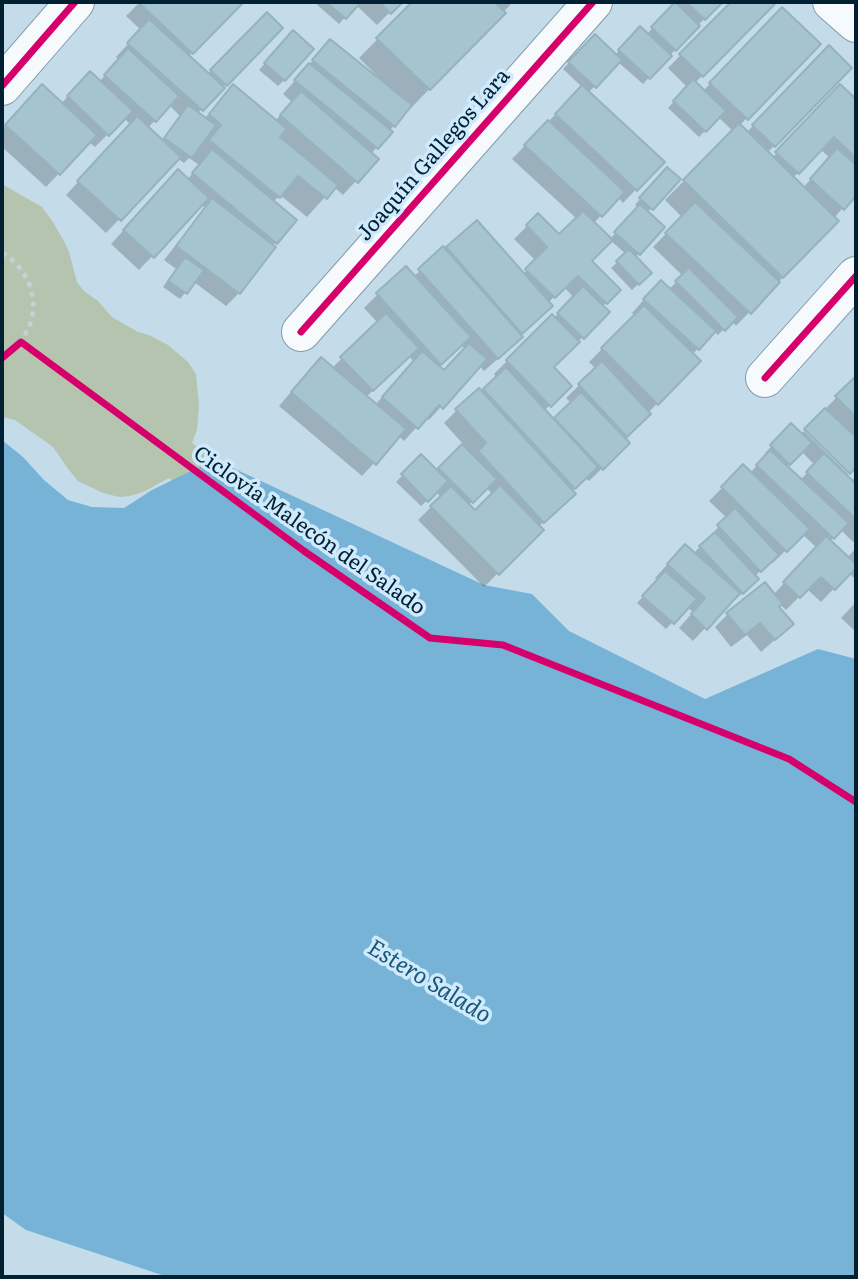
<!DOCTYPE html>
<html>
<head>
<meta charset="utf-8">
<style>
	body { margin:0 }
	#map { position:relative; width:858px; height:1279px; overflow:hidden; background:#c4dcea; font-family:Literata,serif }
	canvas { display:block }
	.frame { position:absolute; inset:0; border:4px solid #012132; pointer-events:none }
</style>
</head>
<body>
<div id="map">
<canvas width="858" height="1279"></canvas>
<div class="frame"></div>
</div>
<script>
const g = document.querySelector('canvas').getContext('2d');
g.lineJoin = 'round';
function fill(path, color) { g.fillStyle = color; g.fill(path, 'evenodd'); }
function strokePath(path, color, width, dash) { g.strokeStyle = color; g.lineWidth = width; g.lineCap = dash ? 'butt' : 'round'; g.setLineDash(dash || []); g.stroke(path); }
function drawText(font, color, halo, rows, align = 'center') {
  g.font = font + ' Literata,serif'; g.lineWidth = 7; g.setLineDash([]); g.textBaseline = 'middle'; g.strokeStyle = halo; g.fillStyle = color; for (const [text, x, y, turn = 0] of rows) {
    g.save(); g.translate(x, y); g.rotate((+turn || 0) * Math.PI / 180); g.textAlign = isNaN(turn) ? turn : align; if (halo) g.strokeText(text, 0, 0); g.fillText(text, 0, 0); g.restore();
  }
}
fill(new Path2D(`
	M2,184L42,207L53,222L65,243L69,252L77,282L84,291L98,301L112,317L138,332L149,335L168,345L188,362L196,374L199,405L197,430L192,443L389,589L370,625L169,478L143,492L130,496L119,497L103,493L78,481L66,466L53,447L15,420L2,417Z`), '#b5c4ae');
fill(new Path2D(`
	M2,440L23,457L44,480L68,500L92,507L124,508L152,490L197,468L218,461L484,585L532,594L569,631L705,699L818,649L856,659V1277H168L26,1230L2,1213Z`), '#76b3d7');
fill(new Path2D(`
	M140,2H242L188,57L207,75L267,15L281,28L197,114L204,119L233,87L275,121L292,102L283,94L330,41L377,79L378,77L359,58L414,2H513L389,131L390,132L371,154L376,159L343,195L334,187L307,217L280,195L273,202L294,220L272,246L274,248L239,293L226,306L194,282L180,299L163,287L176,269L164,260L205,208L201,204L139,270L111,244L165,185L187,180L199,165L189,158L184,163L177,158L106,233L66,195L131,125L124,118L95,147L89,142L46,187L2,147V129L29,100L61,104L77,86L99,82L119,60L116,57L141,30L126,16ZM169,105L180,116L162,141L148,128Z
	M314,2H400L377,25L356,5L339,24Z
	M676,2H720L643,84L618,62L588,93L662,162L623,203L618,197L594,223L610,239L638,208L635,205L661,175L678,179L647,213L663,227L635,258L650,273L632,290L611,268L626,254L610,240L589,261L619,290L602,307L608,312L551,368L569,386L544,411L553,421L572,404L566,398L596,369L589,362L635,316L632,313L648,295L669,289L683,276L653,247L682,217L665,200L733,131L718,117L699,137L668,108L687,87L668,68L733,2H771L773,4L695,83L703,91L782,9L818,44L739,126L746,133L829,48L850,68L767,153L772,158L840,86L856,101V193L834,218L837,221L736,326L732,321L718,335L714,331L692,355L698,361L623,439L628,443L589,481L585,478L571,491L561,507L538,527L541,530L484,587L418,520L441,497L436,492L421,506L396,482L421,457L436,472L464,445L444,423L457,410L481,393L497,378L494,374L552,316L554,318L574,298L564,287L548,303L538,319L519,335L508,350L484,371L479,365L429,420L426,417L404,441L399,436L362,476L279,406L308,372L332,368L378,323L364,308L377,295L406,269L413,277L477,222L523,274L536,261L514,239L538,215L559,237L577,219L512,159L582,87L563,69L595,36L615,55L640,28L647,34ZM820,149L830,158L803,188L793,178ZM461,345L465,349L443,372L437,367ZM409,356L414,362L375,405L366,397ZM486,487L493,495L475,513L468,506Z
	M287,39L284,80L278,86L259,70Z
	M856,378V465L850,471L824,410Z
	M791,426L800,435L804,431L848,474L846,476L851,481L856,476V538L853,542L841,530L830,541L847,558L856,548V580L849,573L821,602L807,589L786,610L780,604L776,607L778,637L761,652L747,635L731,647L715,627L728,614L773,595L817,548L802,534L773,563L771,561L754,577L757,579L736,599L734,597L693,641L679,628L693,612L687,607L666,629L637,603L658,581L655,578L672,559L693,554L727,518L709,501L743,467L750,473L767,455L765,453ZM801,451L815,465L800,480L786,467Z
	M856,602V632L841,618Z`), '#0003');
const building = new Path2D(`
	M138,2H244L193,54Z
	M326,2H361L346,19Z
	M379,2H403L391,14Z
	M412,2H494L506,13L430,90L376,38Z
	M675,2L700,26L676,51L651,27Z
	M686,2H723L705,20Z
	M731,2H773L775,4L703,77L679,54Z
	M782,7L821,44L748,120L709,83Z
	M267,12L283,28L227,86L210,70Z
	M149,19L225,88L203,111L127,43Z
	M640,26L672,56L650,79L618,50Z
	M293,30L314,49L285,81L264,63Z
	M595,34L622,60L596,88L568,62Z
	M330,39L412,105L395,127L312,60Z
	M829,45L852,68L775,147L752,125Z
	M128,48L179,96L156,122L104,75Z
	M309,63L393,132L378,149L294,80Z
	M90,71L133,111L109,136L67,96Z
	M693,79L726,111L706,132L673,101Z
	M42,84L97,135L60,175L5,125Z
	M233,84L287,129L280,137L338,185L327,199L298,176L280,198L209,140L221,125L209,114Z
	M840,84L856,99V158L834,137L799,174L775,152Z
	M582,85L665,162L637,191L555,114Z
	M301,91L379,159L358,183L280,115Z
	M188,105L216,125L192,158L164,138Z
	M137,116L181,157L121,221L77,181Z
	M548,120L625,192L602,217L524,145Z
	M739,123L839,221L783,278L683,180Z
	M837,148L856,165V196L844,210L810,179Z
	M212,149L297,220L277,244L192,173Z
	M667,167L681,179L653,210L639,198Z
	M178,169L209,198L154,258L123,230Z
	M212,198L276,247L240,294L176,246Z
	M695,202L780,282L751,314L665,233Z
	M640,204L665,227L640,255L614,232Z
	M583,211L613,240L592,261L621,290L607,304L578,276L555,298L525,269L547,247L526,225L538,213L559,234Z
	M477,220L553,306L522,334L446,247Z
	M443,246L523,337L498,359L418,269Z
	M629,249L652,273L639,285L616,261Z
	M185,257L204,270L187,294L168,281Z
	M406,266L471,337L441,365L376,293Z
	M689,268L738,317L725,331L675,281Z
	M661,280L716,331L699,350L643,299Z
	M583,286L610,312L584,339L557,313Z
	M644,305L701,361L658,405L601,348Z
	M386,313L419,348L373,391L340,357Z
	M552,314L580,342L554,367L572,386L551,407L506,360Z
	M469,343L487,359L443,409L439,405L418,429L382,397L422,351L444,370Z
	M321,357L406,429L376,465L291,392Z
	M602,361L651,414L627,437L578,384Z
	M506,367L598,467L575,489L483,389Z
	M856,376V417L835,396Z
	M479,388L576,494L544,523L478,451L486,443L455,409Z
	M581,392L630,443L603,470L554,418Z
	M825,408L856,437V467L850,474L804,429Z
	M791,423L812,443L790,465L770,445Z
	M462,444L497,479L473,503L438,468Z
	M770,450L849,523L834,539L756,465Z
	M824,453L856,484V519L806,472Z
	M421,454L448,481L428,502L401,474Z
	M743,464L810,529L787,552L721,487Z
	M500,485L544,530L499,575L430,506L451,486L475,510Z
	M735,508L779,555L761,572L717,525Z
	M715,532L759,579L743,594L699,546Z
	M826,536L856,564V568L835,590L821,577L800,598L783,582Z
	M685,544L740,593L707,630L691,614L705,598L667,564Z
	M665,571L697,599L674,624L642,596Z
	M765,582L783,604L779,607L794,624L775,640L760,623L745,635L726,613Z`);
fill(building, '#a5c4cf');
strokePath(building, '#95b3be', 2);
const minor = new Path2D(`
	M832,2L856,23
	M2,86L75,2
	M301,332L593,2
	M765,378L856,276`);
strokePath(minor, '#809ba9', 40);
strokePath(new Path2D(`
	M2,253C25,266 39,294 31,321C29,328 24,336 21,342`), '#c8d0d5', 4.5, [5, 5]);
strokePath(minor, '#f6fafc', 38);
strokePath(new Path2D(`
	M2,86L75,2
	M301,332L593,2
	M2,358L21,342L304,551L430,638L503,645L789,759L856,802
	M765,378L856,276`), '#d6006c', 7);
drawText('21px', '#012132', '#ceeafc', [
	["Joaquín Gallegos Lara",434,155,-49],
	["Ciclovía Malecón del Salado",309,531,35]
]);
drawText('italic 23px', '#1c5776', '#ceeafc', [
	["Estero Salado",429,982,31]
]);
</script>
</body>
</html>
